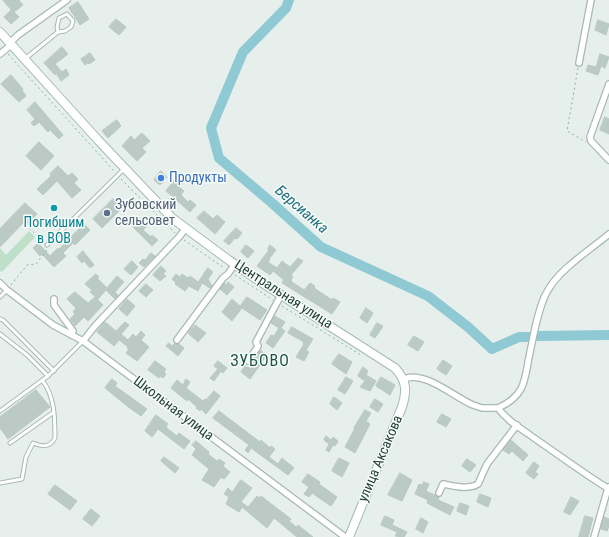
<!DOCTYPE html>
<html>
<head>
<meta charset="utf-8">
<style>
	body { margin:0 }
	canvas { display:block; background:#e6efeb }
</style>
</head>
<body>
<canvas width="609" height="537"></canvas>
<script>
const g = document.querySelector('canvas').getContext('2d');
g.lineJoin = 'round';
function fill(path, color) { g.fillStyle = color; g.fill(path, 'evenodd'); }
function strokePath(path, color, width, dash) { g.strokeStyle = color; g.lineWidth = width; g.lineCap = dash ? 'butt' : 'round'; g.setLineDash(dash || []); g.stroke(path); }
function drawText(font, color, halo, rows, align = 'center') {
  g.font = font + ' "Roboto Condensed",sans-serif'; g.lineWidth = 3; g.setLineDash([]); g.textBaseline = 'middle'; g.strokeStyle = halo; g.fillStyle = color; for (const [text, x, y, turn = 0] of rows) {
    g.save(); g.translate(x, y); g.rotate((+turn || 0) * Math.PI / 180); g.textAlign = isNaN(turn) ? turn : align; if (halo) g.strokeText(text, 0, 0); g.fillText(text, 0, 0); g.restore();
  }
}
fill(new Path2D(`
	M29,231L35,237L2,272L0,271V248L6,255Z`), '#bfe0c8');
strokePath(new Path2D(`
	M289,0L286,8L243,52L211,128L219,158L272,203L321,247L428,296L468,327L492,349L519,337H528
	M538,336L609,335`), '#8ec9d4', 10);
const building = new Path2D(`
	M3,0H19L23,5L14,12L19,17L11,24L4,17L11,10Z
	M78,2L89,19L80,25L69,8Z
	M116,19L126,27L119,35L109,27Z
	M598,20L609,24L606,35L595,30Z
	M62,47L68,54L55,64L62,72L66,69L69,75L61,81L56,73L55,75L44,63Z
	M90,53L95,60L89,64L88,63L85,65L81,59Z
	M600,54L609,57L605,68L601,66L598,75L586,71L588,65L596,67Z
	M11,75L23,89L22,90L26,96L19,102L1,84Z
	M35,102L63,135L59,139L50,130L48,132L39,122L34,126L31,123L35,119L27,110Z
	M605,117L609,119V134L600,130Z
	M117,120L121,126L108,138L102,131Z
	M142,133L150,141L142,148L146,152L137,161L122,146L131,136L134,140Z
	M39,142L54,156L41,170L26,156Z
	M58,166L68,176L72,173L78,179L74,183L81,190L72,198L57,181L43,195L37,189L51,176L50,174Z
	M161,171L167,177L160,185L154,180Z
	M179,175L185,180L179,187L184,191L181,195L188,202L190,200L196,205L190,212L166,191Z
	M113,199L122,208L102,228L93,219Z
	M25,203L37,214L27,225L24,222L0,247V229Z
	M204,211L213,219L217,215L225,222L215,234L197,218Z
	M141,219L148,225L143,230L151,237L152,235L158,240L152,246L133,227Z
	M84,224L90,230L75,245L73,243L63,253L66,256L54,267L42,254L40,256L33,248L38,243L50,256L58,248L59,249Z
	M236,228L242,233L237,239L235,238L229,245L224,241Z
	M246,245L254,251L248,258L241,252Z
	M270,245L276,250L269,259L270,260L268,262L277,268L282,261L290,267L298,258L303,261L291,275L293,277L291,280L292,282L304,290L310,283L315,286L314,288L332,300L333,298L340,302L332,314L282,283L284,280L273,271L270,275L257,266L269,250L268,249Z
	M83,251L94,265L90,268L84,261L82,263L77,257Z
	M151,253L155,256L144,267L139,263L143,259L145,260Z
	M132,261L138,267L131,275L124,269Z
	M161,266L166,271L163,274L166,276L160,281L153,275Z
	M208,268L213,272L208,279L212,286L210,288L202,283L198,291L189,286L185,291L175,284L176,283L172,279L176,274L180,277L182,274L188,278L190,276L198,282Z
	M96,274L99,277L97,278L107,288L117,276L124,282L115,292L118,295L115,299L106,290L98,299L90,292L92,290L85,284Z
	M228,282L234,287L227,295L220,289L224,283L227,285Z
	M146,284L153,290L146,297L139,291Z
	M75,292L88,303L95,297L103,305L88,321L84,317L75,326L70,319L75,314L73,312L76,308L67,299Z
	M247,297L267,310L260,320L242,308L232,321L222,312L232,299L240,306Z
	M127,299L135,306L127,316L119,309Z
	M366,308L373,313L367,323L360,318Z
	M275,316L285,322L281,328L285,331L273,348L266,343L271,335L274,336L279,328L271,323Z
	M105,322L116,331L125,322L129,325L121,334L128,340L133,334L136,337L141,331L145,335L141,340L149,347L137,361L126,353L129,349L127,348L128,347L119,340L114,346L97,332Z
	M377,323L383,326L375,338L370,335Z
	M195,325L206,333L198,342L188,333Z
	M292,327L313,339L306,350L309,352L304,361L296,357L304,344H303L304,342L288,333Z
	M414,336L424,342L418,351L408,345Z
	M169,343L172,346L175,343L179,344L184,348L178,356L166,346Z
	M260,350L267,355L250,379L241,372L245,366L248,368Z
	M339,354L352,362L346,374L332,364Z
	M443,360L452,366L446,375L437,369Z
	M155,361L166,369L164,372L166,374L163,378L160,376L159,378L148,370Z
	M218,361L227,368L223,373L221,371L214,381L210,378L218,369L214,366Z
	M363,367L368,371L366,375L376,381L370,391L360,387L365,381L358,376Z
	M346,377L353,381L345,394L338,390Z
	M381,377L395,385L390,395L376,386Z
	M112,379L117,383L115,386L147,409L141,416L127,406L105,388Z
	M186,379L190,382L186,388L203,401L205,399L206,400L214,391L220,396L206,414L201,409L200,411L196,408L197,407L188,399L187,401L171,388L177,380L183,385Z
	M36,390L50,407L8,439L0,428V417Z
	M334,397L342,403L337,410L330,404Z
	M375,399L383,404L378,412L370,407Z
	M365,410L371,413L366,421L370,424L355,453L345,447L355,428H354Z
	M219,411L260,442L261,440L270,448L271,446L275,449L269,457L278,464L282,458L294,468L288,475L251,448L248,453L245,450L249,445L213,418Z
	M442,414L451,419L446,427L437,422Z
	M156,415L168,424L166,427L168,429L177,436L179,433L190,441L184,449L158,429L152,437L145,431Z
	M326,436L331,440L333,437L338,441L335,446L333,445L329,452L326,450L329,444L324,440Z
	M511,440L528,455L523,461L512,451L509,454L503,450Z
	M196,441L209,452L208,454L217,461L219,459L225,463L223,466L230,472L224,479L221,477L214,487L202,480L209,469L192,455L196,449L192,445Z
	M164,457L179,468L175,473L161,461Z
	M339,458L349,463L342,477L332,471Z
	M467,459L476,465L470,472L462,466Z
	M534,462L539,466L535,472L538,474L534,479L526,473Z
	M400,473L412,480L402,501L388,495Z
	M308,474L320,482L319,484L337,497L331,506L312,493L309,497L304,494L309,487L302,482Z
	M241,480L252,488L241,502L248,507L257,496L260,498L261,496L291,519L289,521L296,527L298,525L313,537H297L274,518L267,528L242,507L239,512L226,504L229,497L224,494L228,488L232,492Z
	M424,482L429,484L426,491L439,497L438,500L454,507L450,515L427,503L428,500L415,494L419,484L422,485Z
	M55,485L77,501L70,510L48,494Z
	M480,494L491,498L488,507L477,502Z
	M571,497L579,501L570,515L564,512Z
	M460,503L469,506L466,515L457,511Z
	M91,509L100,516L92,526L83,519Z
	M385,516L394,520L392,525L407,532L404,537L395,536L397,532L381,525Z
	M585,516L593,518L588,537H579Z
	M604,517L609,519V526L607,531L601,529Z
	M421,518L428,522L423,533L416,529Z`);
fill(building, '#bbcac4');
strokePath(building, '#b8c9c2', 1);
const lane = new Path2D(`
	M26,58L58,32L65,31L71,27L73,21L67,14L59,18L57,27L58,32
	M47,245L124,169
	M0,297L7,290
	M0,319L3,320L54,371
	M0,334L27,355L48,376
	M0,411L48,376L83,341
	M10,443L54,412
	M0,483L22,479L26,457L33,443C42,447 50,448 55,438C55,419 55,396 42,380`);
const street = new Path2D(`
	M10,43L18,35L67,0
	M0,54L11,45
	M579,63L591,0
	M609,84L590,137L591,141L609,160
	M0,283L7,290L53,325L83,341L345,537
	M54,299V305L73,331L71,335
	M177,340L223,278L228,274L235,264
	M83,341L95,326L179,237L186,228
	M248,361L257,348L258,346L256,342L281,295
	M404,379C424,370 454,397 473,405L482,408H498C507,421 522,429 534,438C559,455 583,473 609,489
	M498,408C507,404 516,398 521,389C526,379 527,367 529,357C533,339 538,307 547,292C558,270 590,250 609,234
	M439,493L443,484C454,486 468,490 478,484L487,464L517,425
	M594,537L608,488L609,487`);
const secondary = new Path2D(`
	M0,32L98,140L172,218L230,261L264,284L395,368C407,381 407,391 402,407L349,537`);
strokePath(lane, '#a8b8b2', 5);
strokePath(street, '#a8b8b2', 8);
strokePath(secondary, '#a4bbb3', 10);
strokePath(new Path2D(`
	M8,54L115,172
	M578,68L567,131L586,142
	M121,179L175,233
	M29,228L44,242
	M184,240L224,268
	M235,275L273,300
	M11,285L27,265L36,264L47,250
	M282,306L361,355`), '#86b3a5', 1, [2, 3]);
strokePath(lane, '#fff', 3);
strokePath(street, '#fff', 5.5);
strokePath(secondary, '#fff', 8);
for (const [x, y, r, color] of [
	[161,178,4,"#3f7fe0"],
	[54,208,4,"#0f9aa8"],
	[107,213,4,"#5c6f8a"]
]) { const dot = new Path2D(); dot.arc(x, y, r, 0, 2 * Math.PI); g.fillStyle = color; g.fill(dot); strokePath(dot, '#f7fbf9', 1.5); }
drawText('14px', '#366cbe', '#f7fbf9', [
	["Продукты",169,178]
], 'left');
drawText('14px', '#4e5e75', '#f7fbf9', [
	["Зубовский",115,205],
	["сельсовет",115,221]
], 'left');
drawText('14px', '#0d838f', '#f7fbf9', [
	["Погибшим",54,223],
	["в ВОВ",54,239]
]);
drawText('14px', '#24423a', '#f7fbf9', [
	["Центральная улица",283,295,33],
	["Школьная улица",173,409,37],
	["улица Аксакова",381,459,-67]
]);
drawText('italic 15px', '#1c6f80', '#f7fbf9', [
	["Берсианка",301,210,41]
]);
g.letterSpacing = '1px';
drawText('16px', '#1f5548', '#f7fbf9', [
	["ЗУБОВО",260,362]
]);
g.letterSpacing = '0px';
</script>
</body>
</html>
